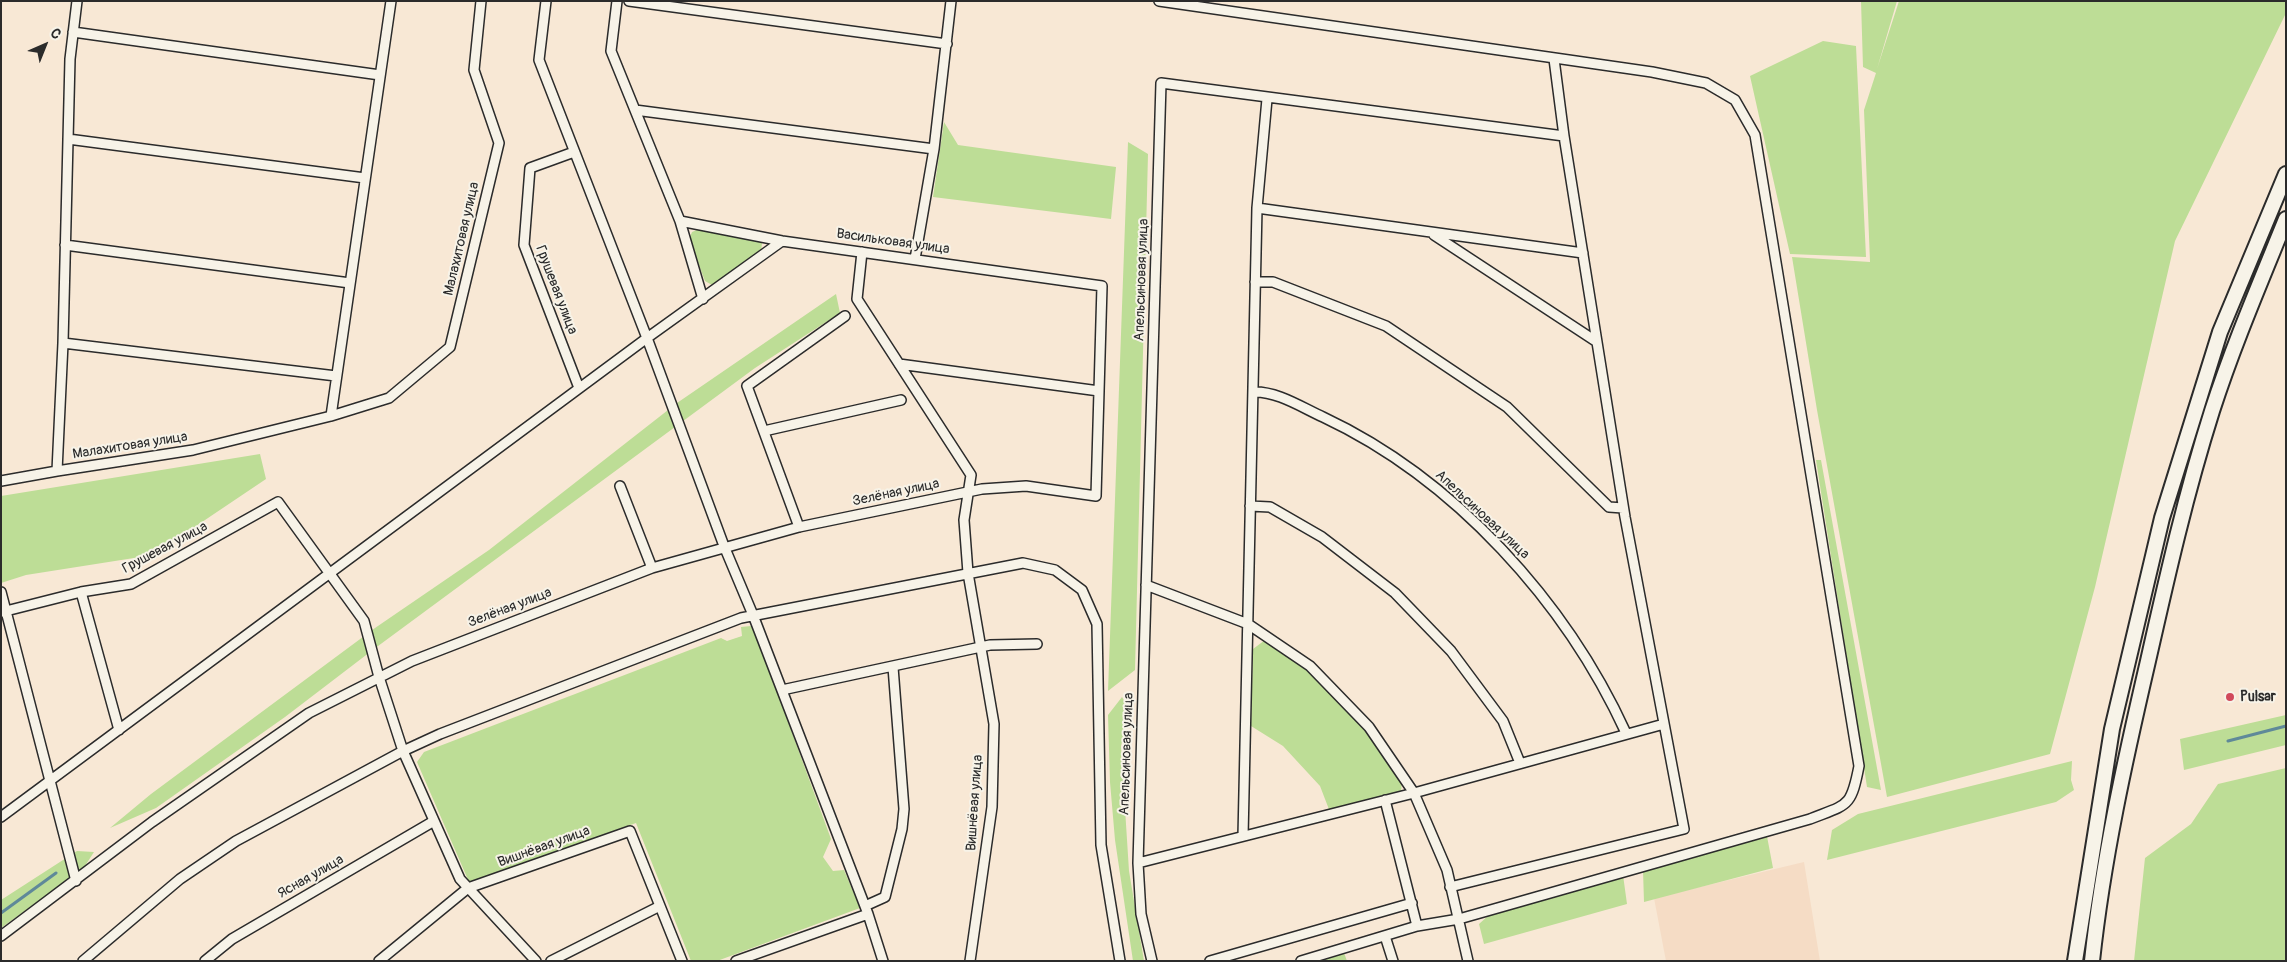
<!DOCTYPE html>
<html>
<head>
<meta charset="utf-8">
<style>
	body { margin:0 }
	#map { position:relative; width:2287px; height:962px; overflow:hidden; background:#f8e8d5; font-family:Pangolin,sans-serif }
	canvas { display:block }
	.frame { position:absolute; inset:0; border:2px solid #2b2b2b; pointer-events:none }
	.north { position:absolute; left:20px; top:20px; width:50px; height:50px; -webkit-text-stroke:4px #f7f3e8; paint-order:stroke; rotate:44deg; font-size:14px; font-weight:700; line-height:20px; text-align:center; color:#2b2b2b }
	.north::after { content:''; display:block; margin:auto; width:18px; height:22px; background:#2b2b2b; clip-path:polygon(50% 0,100% 100%,50% 72%,0 100%) }
</style>
</head>
<body>
<div id="map">
<canvas width="2287" height="962"></canvas>
<div class="frame"></div>
<div class="north">С</div>
</div>
<script>
const g = document.querySelector('canvas').getContext('2d');
g.lineJoin = 'round';
function fill(path, color) { g.fillStyle = color; g.fill(path, 'evenodd'); }
function strokePath(path, color, width, dash) { g.strokeStyle = color; g.lineWidth = width; g.lineCap = dash ? 'butt' : 'round'; g.setLineDash(dash || []); g.stroke(path); }
function drawText(font, color, halo, rows, align = 'center') {
  g.font = font + ' Pangolin,sans-serif'; g.lineWidth = 4; g.setLineDash([]); g.textBaseline = 'middle'; g.strokeStyle = halo; g.fillStyle = color; for (const [text, x, y, turn = 0] of rows) {
    g.save(); g.translate(x, y); g.rotate((+turn || 0) * Math.PI / 180); g.textAlign = isNaN(turn) ? turn : align; if (halo) g.strokeText(text, 0, 0); g.fillText(text, 0, 0); g.restore();
  }
}
fill(new Path2D(`
	M1804,862L1820,961H1666L1654,898Z`), '#f5dcc5');
fill(new Path2D(`
	M1861,1H1897L1877,69L1899,1H2286V13L2175,241L2095,587L2050,754L1887,797L1817,410L1792,257L1870,262L1864,110L1876,73L1863,67Z
	M1823,41L1856,46L1866,257L1790,254L1750,76Z
	M944,122L958,145L1116,167L1111,219L933,197Z
	M1128,142L1148,154L1135,670L1108,691Z
	M699,229L756,237L762,243L761,252L718,286L712,285L705,281L689,239L692,232Z
	M836,294L840,313L755,368L374,649L285,717L156,808L110,828L151,794L375,628L489,550L677,403Z
	M260,454L266,479L153,555L26,575L1,583V496Z
	M1816,460H1821L1881,790L1867,787Z
	M751,626L757,637L831,839L823,857L833,871L844,870L860,908L717,961H691L636,823L469,882L417,762L424,752L721,638L727,641L742,636L741,627Z
	M1265,640L1300,663L1351,710L1402,781L1401,792L1330,812L1320,786L1283,746L1251,726L1253,649Z
	M1122,697L1130,711L1121,746L1129,871L1144,961H1133L1115,840L1110,782L1108,715Z
	M2286,715V745L2184,770L2180,739Z
	M2072,761L2071,780L2074,790L2056,802L1827,860L1832,830L1858,814Z
	M2286,768V961H2134L2145,858L2191,824L2218,784Z
	M1766,831L1773,868L1644,902L1643,870Z
	M77,851L94,852L83,869L1,928V900Z
	M1623,875L1627,904L1484,944L1479,924L1498,907Z
	M1343,950L1347,961H1314Z`), '#bddd96');
strokePath(new Path2D(`
	M2228,741L2286,726
	M1,913L56,873`), '#5f8999', 3);
const minor = new Path2D(`
	M546,1L539,60L647,338L724,546L753,615L868,914L736,961
	M617,1L611,51L680,221L703,299
	M629,1L947,44
	M1159,1L1652,72L1706,83L1735,100L1755,135L1859,766C1851,808 1848,804 1810,819L1459,919L1417,926L1301,961
	M73,32L380,75
	M1554,59L1564,136
	M635,110L934,149
	M68,139L365,178
	M574,152L530,168L524,245L579,388
	M1257,208L1583,253
	M1434,235L1597,342
	M65,245L350,283
	M862,252L857,299L971,475L964,520L968,573L994,724L992,807L970,961
	M915,259L934,149L951,1
	M1255,282H1273L1386,326L1507,407L1609,507L1623,508
	M63,343L70,59L77,1
	M899,364L1099,391
	M336,376L63,343L57,471L193,450L331,416L391,1
	M1253,392C1277,391 1301,407 1323,417C1455,479 1566,602 1626,733
	M331,416L389,398L450,347L499,143L474,70L481,1
	M764,431L901,400
	M1,481L57,471
	M620,486L652,568
	M1250,506L1270,507L1322,537L1395,593L1451,651L1503,721L1520,763
	M799,527L747,386L845,316
	M1146,585L1248,624L1310,666L1369,727L1414,793L1447,870L1468,961
	M1,592L76,881
	M2,612L81,592
	M782,690L990,645L1037,644
	M119,730L81,592L131,584L278,502L364,621L379,677L403,751L460,879L536,961
	M1385,800L1417,926
	M1,817L647,338L782,241
	M1243,836L1257,208L1267,99
	M1138,863L1414,793L1664,724
	M865,906L885,897L902,829L904,809L893,667
	M868,914L883,961
	M1,936L152,822L309,713L412,661L652,568L799,527L982,489L1026,486L1096,496L1102,286L782,241L680,221
	M1385,936L1393,961
	M83,961L180,879L236,841L403,751L440,734L741,618L1023,563L1055,570L1082,590L1097,624L1101,845L1120,961
	M205,961L232,939L434,821
	M379,961L468,888L630,831L682,961
	M551,961L660,906
	M1152,961L1141,914L1138,863L1161,83L1564,136L1625,517L1684,829L1450,887
	M1210,961L1412,903`);
const primary = new Path2D(`
	M2075,961L2112,729L2162,518L2220,332L2286,174
	M2092,961C2103,859 2125,760 2148,661C2167,577 2186,493 2212,411C2233,346 2260,283 2286,219`);
strokePath(minor, '#2b2b2b', 12);
strokePath(primary, '#2b2b2b', 18);
strokePath(minor, '#f7f3e8', 9);
strokePath(primary, '#f7f3e8', 14);
for (const [x, y, r, color] of [
	[2230,697,5,"#d1495b"]
]) { const dot = new Path2D(); dot.arc(x, y, r, 0, 2 * Math.PI); g.fillStyle = color; g.fill(dot); strokePath(dot, '#f7f3e8', 2); }
drawText('14px', '#2b2b2b', '#f7f3e8', [
	["Малахитовая улица",462,239,-77],
	["Васильковая улица",893,242,8],
	["Апельсиновая улица",1142,280,-88],
	["Грушевая улица",556,290,69],
	["Малахитовая улица",130,446,-9],
	["Зелёная улица",896,493,-12],
	["Апельсиновая улица",1482,515,43],
	["Грушевая улица",165,548,-28],
	["Зелёная улица",510,608,-21],
	["Апельсиновая улица",1127,754,-88],
	["Вишнёвая улица",975,803,-86],
	["Вишнёвая улица",544,847,-20],
	["Ясная улица",311,877,-30]
]);
drawText('bold 14px', '#2b2b2b', '#f7f3e8', [
	["Pulsar",2240,697]
], 'left');
</script>
</body>
</html>
